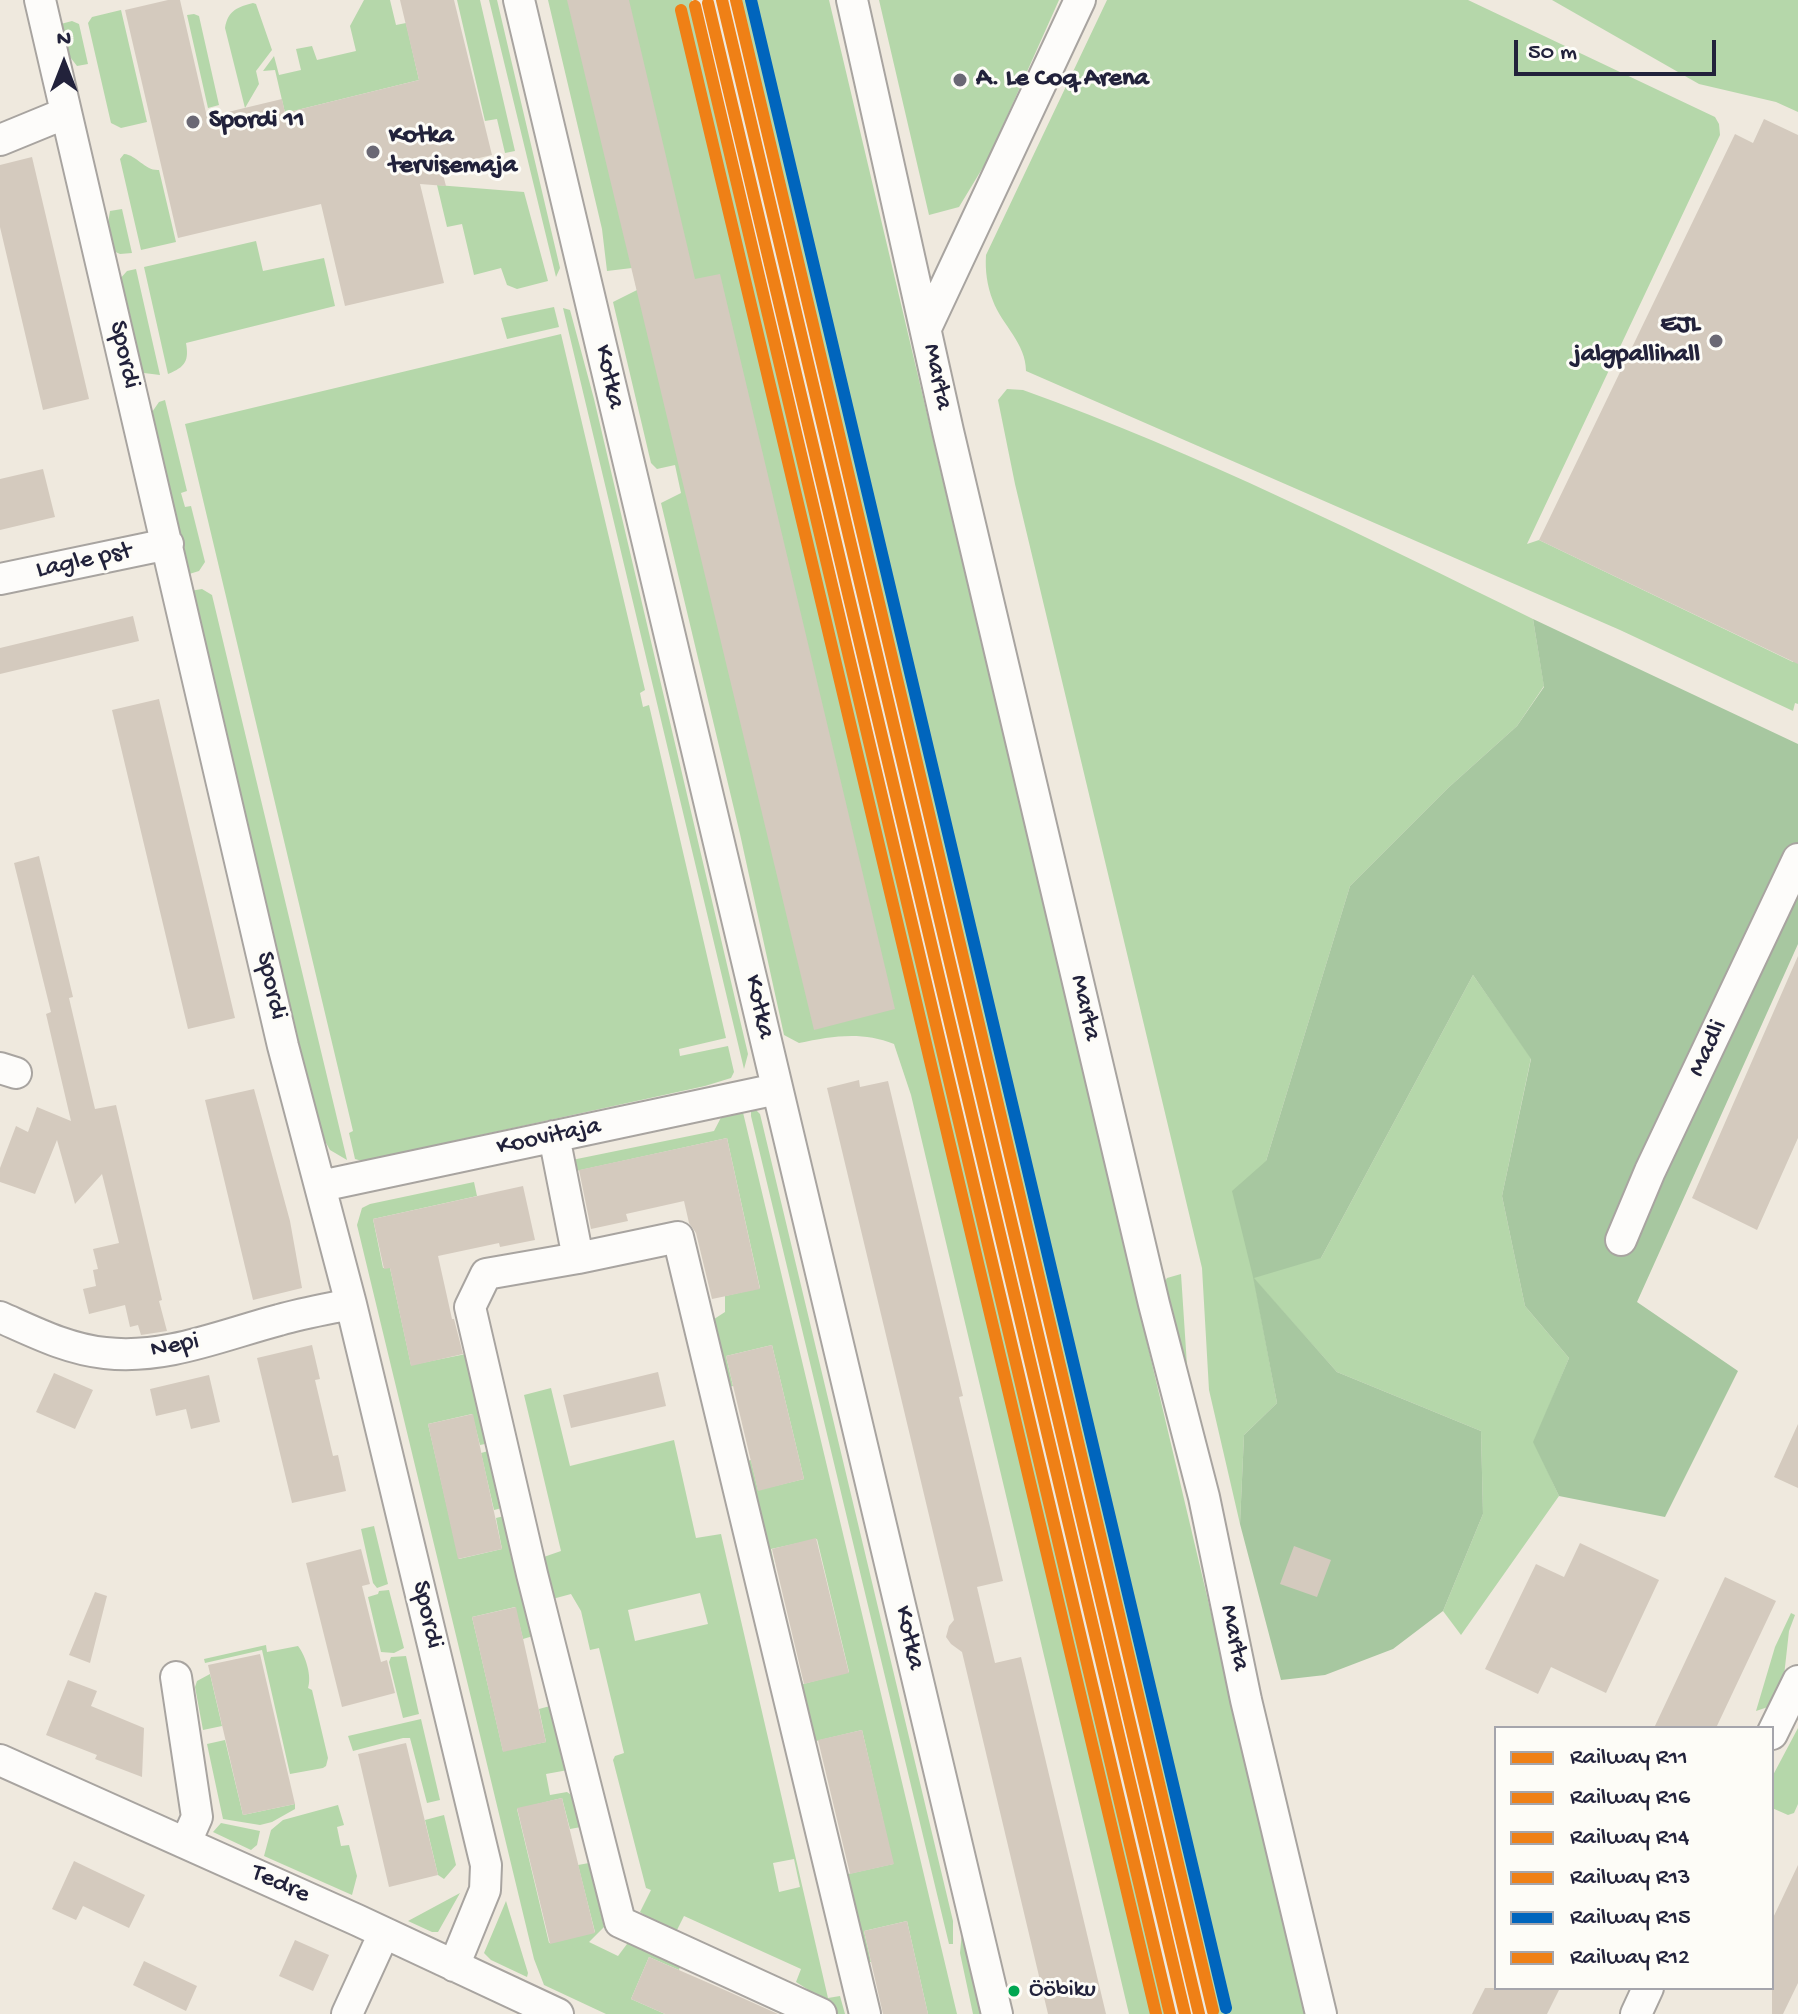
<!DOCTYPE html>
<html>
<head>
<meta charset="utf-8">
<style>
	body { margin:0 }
	#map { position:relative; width:1798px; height:2014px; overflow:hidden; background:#efe9de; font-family:"Gochi Hand",sans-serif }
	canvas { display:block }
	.legend { position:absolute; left:1494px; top:1726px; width:280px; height:264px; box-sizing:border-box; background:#fdfcf7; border:2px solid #a5a5ac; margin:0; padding:10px 14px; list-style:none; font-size:24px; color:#22223b }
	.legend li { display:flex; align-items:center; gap:16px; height:40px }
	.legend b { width:40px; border:2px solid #a5a5ac }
	.north { position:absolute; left:24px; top:24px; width:80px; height:80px; -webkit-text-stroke:6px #fdfcf7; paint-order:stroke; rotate:0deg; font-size:22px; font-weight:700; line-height:32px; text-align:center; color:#22223b }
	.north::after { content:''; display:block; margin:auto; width:28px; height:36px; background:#22223b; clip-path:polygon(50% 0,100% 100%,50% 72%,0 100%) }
	.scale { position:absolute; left:1514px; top:40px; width:202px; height:36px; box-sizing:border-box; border:4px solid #22223b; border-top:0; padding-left:10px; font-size:24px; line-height:28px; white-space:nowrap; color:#22223b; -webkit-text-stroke:6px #fdfcf7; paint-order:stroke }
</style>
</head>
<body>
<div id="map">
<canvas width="1798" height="2014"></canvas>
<ul class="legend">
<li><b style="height:10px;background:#ef8016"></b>Railway R11</li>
<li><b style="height:10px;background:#ef8016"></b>Railway R16</li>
<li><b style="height:10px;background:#ef8016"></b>Railway R14</li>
<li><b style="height:10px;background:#ef8016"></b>Railway R13</li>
<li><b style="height:10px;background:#0065bd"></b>Railway R15</li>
<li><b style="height:10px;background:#ef8016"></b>Railway R12</li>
</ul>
<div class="north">N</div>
<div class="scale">50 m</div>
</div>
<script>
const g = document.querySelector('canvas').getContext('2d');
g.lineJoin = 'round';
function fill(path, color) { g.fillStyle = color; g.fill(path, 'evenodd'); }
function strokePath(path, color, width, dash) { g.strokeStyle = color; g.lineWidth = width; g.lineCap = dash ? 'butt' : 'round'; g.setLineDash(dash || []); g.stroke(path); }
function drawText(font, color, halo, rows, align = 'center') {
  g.font = font + ' "Gochi Hand",sans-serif'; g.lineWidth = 6; g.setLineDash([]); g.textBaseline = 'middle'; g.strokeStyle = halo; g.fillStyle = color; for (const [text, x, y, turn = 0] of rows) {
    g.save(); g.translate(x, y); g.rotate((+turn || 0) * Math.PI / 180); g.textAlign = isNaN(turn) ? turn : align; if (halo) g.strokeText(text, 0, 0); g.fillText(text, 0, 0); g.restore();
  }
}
fill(new Path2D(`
	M364,0H390L396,25L406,23L419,80L285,113L275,70L263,71L274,56L279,75L301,70L296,49L312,46L317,60L356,51L350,26Z
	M457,0H480L515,151L505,153L497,119L485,121Z
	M489,0H497L560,268L556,277Z
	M548,0H692L993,1271L1072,1615L1168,2014H1129L911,1095L894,1044C862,1031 832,1036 799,1043L784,1035L740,834L661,503L681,493L675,465L657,469L651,463L613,302L637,290L632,268L607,271L602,229Z
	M734,0H829L1306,2014H1211Z
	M879,0H1059L988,159L959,207L929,215Z
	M1107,0H1468L1715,117L1719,124L1720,135L1527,544L1539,540L1793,662L1798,652V704L1795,703L1793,711L1620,630L1026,371C1026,343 1002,325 993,301C987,286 985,270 986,255Z
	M1552,0H1798V112L1776,102L1699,84Z
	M253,3L256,4L272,50L256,71L259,84L245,108L225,28C228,10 238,7 253,3Z
	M121,10L147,122L121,128L111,123L88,23L92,17Z
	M194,14L199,16L219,105L208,108L187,15Z
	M72,21L79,24L88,64L77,66L67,53L57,25Z
	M124,154C137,155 145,171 159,170L176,242L141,250L120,159Z
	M437,185L524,192L548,281L517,289L507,285L501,268L474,275L462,224L447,227Z
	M122,209L132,253L120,254L111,250L106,235L110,211Z
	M256,241L263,271L324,258L335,306L186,343C189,360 186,367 168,374L144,267Z
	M136,269L160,375L144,373L139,368L119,280L127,271Z
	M554,307L559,327L507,339L501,318Z
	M563,308L570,310L594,399L748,1054L744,1069Z
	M561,334L645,690L640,693L643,707L649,705L726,1038L679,1049L680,1056L728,1046L734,1072L731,1078L705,1086L362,1161L355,1159L349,1133L353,1131L185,424Z
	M1007,389L1023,390C1198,453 1366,537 1533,619L1544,686L1517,726L1448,788L1350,886L1266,1161L1321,1258L1473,975L1531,1058L1502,1196L1525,1306L1569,1358L1534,1442L1559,1496L1461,1635L1443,1611L1483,1514L1481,1431L1337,1372L1254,1279L1277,1403L1244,1435L1240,1524L1209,1390L1202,1268L1015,484L998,400Z
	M165,400L187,491L181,493L185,507L191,506L205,562L199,571L186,575L150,415L159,402Z
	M202,589L212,595L347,1160L330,1150L321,1134L190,591Z
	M741,1104L957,2014H928L907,1921L864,1931L871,1962L858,1964L830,1846L841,1844L848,1874L893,1864L862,1730L816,1741L823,1771L813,1773L789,1667L798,1665L803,1684L849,1672L817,1539L771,1549L775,1568L764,1571L739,1463L751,1460L758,1490L804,1479L772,1345L726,1356L733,1386L722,1389L708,1323L725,1312V1296L760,1288L727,1138L576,1171L589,1230L576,1231L567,1161L714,1131L726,1108Z
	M751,1105L760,1114L953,1921V1944H949L930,1865L751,1116Z
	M474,1182L477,1196L373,1219L383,1268H390L411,1365L466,1354L490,1443L480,1445L472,1414L428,1424L459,1559L502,1549L496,1518L508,1515L533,1636L523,1639L515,1607L472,1617L503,1751L546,1742L539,1709L550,1706L553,1709L568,1770L546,1774L550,1795L567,1792L573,1796L581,1827L570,1829L562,1798L517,1809L549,1943L595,1932L578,1865L589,1863L604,1927L589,1942L618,1956L630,1940L681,1963L679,1970L649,1957L631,1999L665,2014H606L544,1985L534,1959L357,1225L362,1208L370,1204Z
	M1181,1274L1189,1396L1163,1285L1167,1278Z
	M551,1388L570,1466L674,1440L696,1538L721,1534L828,1998L840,1996L845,2014H837L804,1995L807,1989L796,1982L801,1969L684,1916L675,1934L640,1912L651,1890L646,1888L613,1760L615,1756L624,1753L599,1648L590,1650L581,1611L571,1594L545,1601L538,1559L561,1551L524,1395ZM700,1593L708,1624L635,1641L628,1610ZM794,1859L800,1887L779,1892L773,1863Z
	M492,1450L506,1507L494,1510L481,1453Z
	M374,1526L388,1584L377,1588L373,1583L361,1529Z
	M389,1590L404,1648L394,1653L381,1652L368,1597L378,1594L379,1591Z
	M1791,1613L1795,1615L1789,1631L1784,1676L1768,1707L1756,1711L1775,1647Z
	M266,1645L267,1652L298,1646C306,1656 312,1677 308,1688L312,1690L328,1758L326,1766L323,1768L290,1774L262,1650L205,1663L204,1659Z
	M406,1656L419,1714L403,1718L389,1662L391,1657Z
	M210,1674L222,1726L203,1730L195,1687L197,1681Z
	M421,1719L440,1800L427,1803L410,1738H403L353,1751L348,1736Z
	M1798,1728V1804L1794,1813L1788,1815L1772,1808V1777Z
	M225,1740L243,1815L295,1804V1809L272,1822L260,1825L223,1819L207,1744Z
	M338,1805L344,1825L337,1827L341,1846L349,1845L357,1876L352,1895L264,1856L271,1830L283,1820Z
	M444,1815L456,1865L444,1879L438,1875L425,1820Z
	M221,1823L260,1831L257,1845L251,1850L213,1832Z
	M460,1893L438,1932H432L408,1921Z
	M506,1901L528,1973L527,1977L491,1960L484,1953Z
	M962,1931L981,2014H973L960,1953Z`), '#b5d7aa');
fill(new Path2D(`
	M1533,619L1798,744V944L1637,1302L1738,1371L1665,1517L1559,1496L1533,1442L1569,1358L1525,1306L1502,1196L1531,1059L1473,975L1321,1258L1254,1278L1337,1372L1481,1431L1483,1514L1443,1611L1393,1649L1325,1675L1281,1680L1240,1524L1244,1435L1277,1403L1253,1277L1232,1191L1266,1161L1350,886L1448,788L1517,726L1544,687Z`), '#a7c7a0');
fill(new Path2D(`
	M168,0H180L207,117L282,99L285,113L419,80L400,0H454L492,155L441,167L446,186L420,184L444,283L345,306L321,204L178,238L125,10Z
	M567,0H629L695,279L720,274L895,1009L814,1030Z
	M1764,119L1798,135V664L1539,540L1735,134L1753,143Z
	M32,157L89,399L43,410L0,227V165Z
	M43,469L55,517L0,530V479Z
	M133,616L139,641L0,674V648Z
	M159,699L235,1018L188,1029L112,710Z
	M39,856L73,997L69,998L95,1109L116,1105L162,1300L159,1301L167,1331L141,1335L138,1325L130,1327L125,1305L89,1314L83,1289L96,1286L93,1270L98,1269L93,1249L119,1243L102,1174L75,1204L57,1140L35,1194L0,1182V1168L16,1126L28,1132L37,1107L71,1121L46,1014L51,1012L14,863Z
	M1798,956V1138L1757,1230L1692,1198Z
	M859,1080L860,1087L888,1081L963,1396L959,1397L1003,1581L977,1587L995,1663L1021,1657L1106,2014H1048L962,1652L951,1644L946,1637L949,1626L954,1620L827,1088Z
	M254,1089L290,1221L302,1288L253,1300L205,1100Z
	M727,1138L760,1289L712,1299L696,1233L689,1223L684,1201L626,1214L628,1221L591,1229L579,1170Z
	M523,1186L535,1240L500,1247L499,1243L438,1256L452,1319H454L463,1354L411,1366L390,1268L384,1269L373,1219Z
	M312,1345L320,1379L315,1380L333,1456L338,1455L346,1491L292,1503L257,1358Z
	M772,1345L804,1479L758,1491L726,1356Z
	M658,1372L666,1406L571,1428L563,1395Z
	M54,1373L93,1390L75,1429L36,1412Z
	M209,1375L220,1422L191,1429L186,1409L156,1416L150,1389Z
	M473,1414L502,1549L458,1559L428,1424Z
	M1798,1424V1488L1774,1477Z
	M816,1538L849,1673L804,1684L772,1549Z
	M1580,1543L1659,1580L1606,1693L1551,1667L1538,1694L1485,1669L1536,1564L1564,1577Z
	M1294,1546L1331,1560L1317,1597L1280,1584Z
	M361,1549L370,1584L362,1586L381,1662L387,1660L395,1693L342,1707L306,1563Z
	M1725,1577L1776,1601L1716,1728H1654Z
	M95,1592L107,1596L90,1663L69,1655Z
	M516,1607L546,1742L503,1752L472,1617Z
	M260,1654L295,1804L243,1815L208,1665Z
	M68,1680L97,1691L91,1706L144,1728L142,1777L95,1759L97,1755L46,1735Z
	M862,1730L894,1864L850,1874L818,1740Z
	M406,1743L438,1875L389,1887L358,1754Z
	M562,1798L595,1933L550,1944L517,1808Z
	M74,1861L145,1895L129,1928L83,1906L76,1920L52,1909Z
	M1798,1865V1983L1783,2014H1772V1920Z
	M907,1921L928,2014H883L864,1931Z
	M295,1940L329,1955L313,1991L279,1976Z
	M649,1957L727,1991L778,2014H665L631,1999Z
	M144,1961L197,1986L186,2011L133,1985Z
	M1485,1988H1560L1547,2014H1472Z`), '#d4cabe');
const minor = new Path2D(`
	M40,0L283,1046L351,1304L486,1865L485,1890L454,1966
	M519,0L997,2014
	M852,0L948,431L1154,1304L1204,1497L1246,1700L1321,2014
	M0,140L66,113
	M926,328L1080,0
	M0,579L168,544
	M0,1068L16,1073
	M554,1136L578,1258L678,1237L865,2014
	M321,1186L777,1089
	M1621,1240L1650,1171L1798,859
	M578,1258L486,1274L470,1307L532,1574L620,1922L821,2014
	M0,1317C34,1332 67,1349 105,1353C165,1360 222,1335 279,1320C303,1313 327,1309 351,1304
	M176,1677L197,1817L186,1842
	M1772,1734L1798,1681
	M0,1760L357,1920L558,2014
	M347,2014L384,1933
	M1636,2014L1648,1988`);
strokePath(minor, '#a8a4a0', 34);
strokePath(minor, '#fdfcfa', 30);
strokePath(new Path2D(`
	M722,0L1199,2014`), '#ef8016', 12);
strokePath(new Path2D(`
	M708,3L1185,2014`), '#ef8016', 12);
strokePath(new Path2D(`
	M736,0L1213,2011`), '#ef8016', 12);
strokePath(new Path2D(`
	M695,6L1170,2014`), '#ef8016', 12);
strokePath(new Path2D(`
	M751,0L1226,2008`), '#0065bd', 12);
strokePath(new Path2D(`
	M681,10L1156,2014`), '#ef8016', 12);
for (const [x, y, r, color] of [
	[960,80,8,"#6a6874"],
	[193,122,8,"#6a6874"],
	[373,152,8,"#6a6874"],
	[1716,341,8,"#6a6874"],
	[1014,1991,7,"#00a651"]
]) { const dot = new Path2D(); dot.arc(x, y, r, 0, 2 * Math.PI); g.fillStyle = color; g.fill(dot); strokePath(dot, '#fdfcf7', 3); }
drawText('24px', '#22223b', '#fdfcf7', [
	["Ööbiku",1029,1991]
], 'left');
drawText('bold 26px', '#22223b', '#fdfcf7', [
	["A. Le Coq Arena",976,80],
	["Spordi 11",209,122],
	["Kotka",389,137],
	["tervisemaja",389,167],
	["EJL",1700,326,"right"],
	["jalgpallihall",1700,356,"right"]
], 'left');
drawText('26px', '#22223b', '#fdfcf7', [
	["Spordi",123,355,77],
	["Kotka",608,377,77],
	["Marta",936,377,78],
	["Lagle pst",84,562,-12],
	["Spordi",270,986,77],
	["Kotka",758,1007,77],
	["Marta",1084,1008,77],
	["Madli",1709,1049,-65],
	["Koovitaja",549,1138,-12],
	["Nepi",175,1347,-11],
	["Spordi",426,1615,77],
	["Kotka",908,1638,77],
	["Marta",1233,1638,78],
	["Tedre",280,1885,24]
]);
</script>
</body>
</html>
